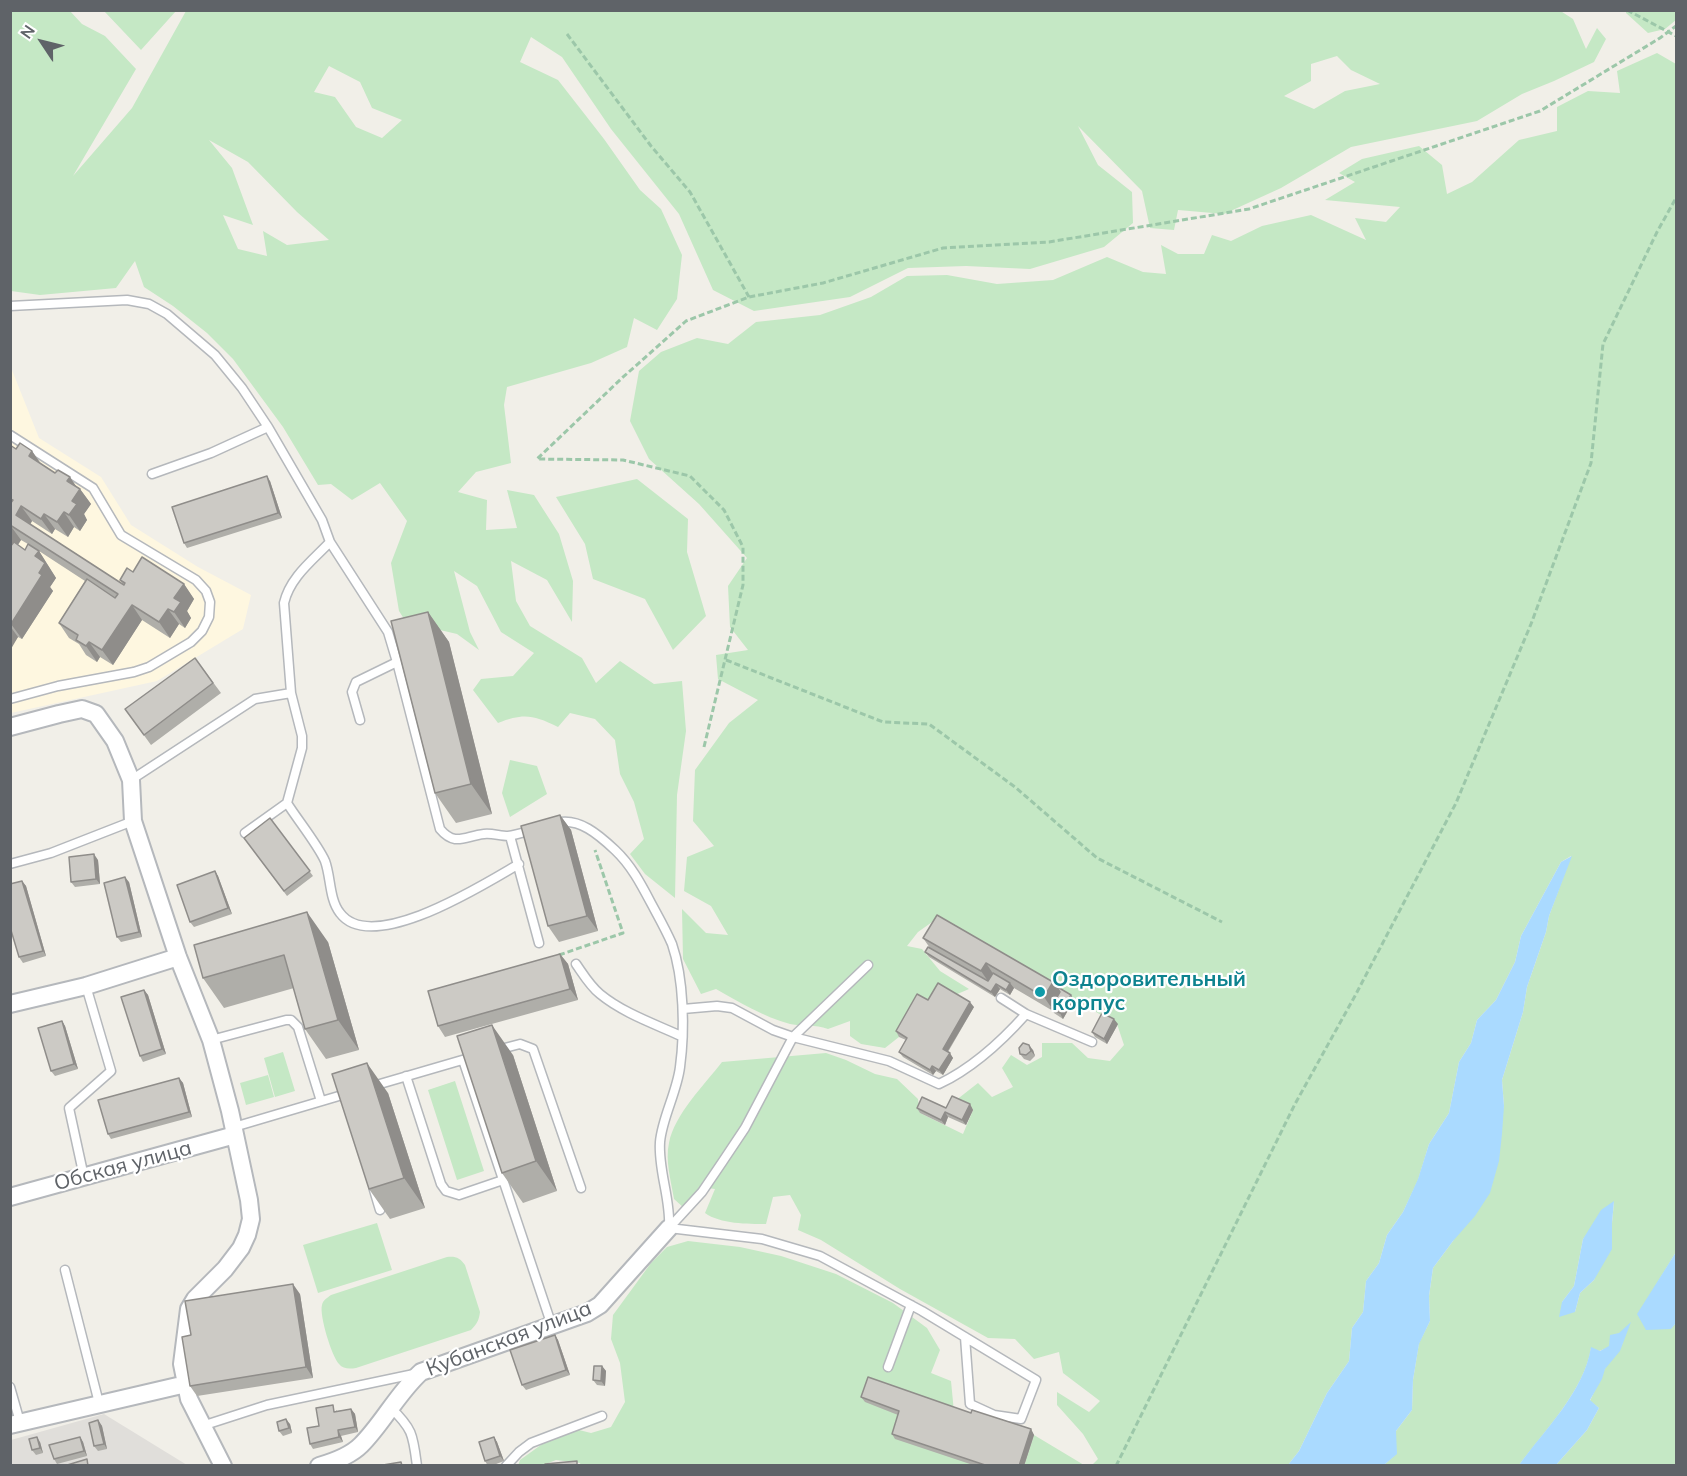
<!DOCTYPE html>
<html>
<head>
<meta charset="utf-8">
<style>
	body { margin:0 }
	#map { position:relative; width:1687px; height:1476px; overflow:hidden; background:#f1efe8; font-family:Mulish,sans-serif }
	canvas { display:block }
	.frame { position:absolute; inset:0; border:12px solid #5f6368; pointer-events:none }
	.north { position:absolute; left:12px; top:12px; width:60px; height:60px; -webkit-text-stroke:4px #fff; paint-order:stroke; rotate:305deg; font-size:16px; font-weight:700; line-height:24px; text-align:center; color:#5f6368 }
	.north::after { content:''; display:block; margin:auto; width:21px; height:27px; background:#5f6368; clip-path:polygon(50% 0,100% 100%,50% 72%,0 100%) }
</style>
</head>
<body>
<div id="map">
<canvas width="1687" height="1476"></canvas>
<div class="frame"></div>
<div class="north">N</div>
</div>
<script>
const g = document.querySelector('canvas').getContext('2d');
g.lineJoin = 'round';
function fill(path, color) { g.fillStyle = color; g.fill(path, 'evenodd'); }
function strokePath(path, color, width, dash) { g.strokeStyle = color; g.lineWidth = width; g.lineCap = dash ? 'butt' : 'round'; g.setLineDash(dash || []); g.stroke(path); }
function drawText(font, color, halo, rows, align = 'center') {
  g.font = font + ' Mulish,sans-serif'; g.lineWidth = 4.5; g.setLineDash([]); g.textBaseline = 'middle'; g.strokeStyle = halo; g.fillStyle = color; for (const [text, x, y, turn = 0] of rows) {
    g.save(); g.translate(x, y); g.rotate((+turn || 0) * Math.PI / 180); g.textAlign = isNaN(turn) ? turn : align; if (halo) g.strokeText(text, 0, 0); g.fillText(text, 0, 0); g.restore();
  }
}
fill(new Path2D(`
	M10,365L39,438L101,477L131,525L198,567L251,595L243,629L157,681L11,713Z`), '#fef7e0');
fill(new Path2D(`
	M104,1414L187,1465L11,1466V1440Z`), '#e0deda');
fill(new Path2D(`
	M1559,10L1573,19L1586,49L1597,28L1606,39L1594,62L1554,81L1522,94L1477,121L1351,147L1281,188L1224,214L1178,210L1174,230L1150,228L1142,191L1078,126L1098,165L1132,192L1133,223L1104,247L1030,269L966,266L908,268L850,297L754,311L713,290L679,214L611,129L562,57L531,37L520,62L558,80L604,139L640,190L661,209L682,255L677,299L657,330L634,318L627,347L591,363L507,387L504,405L511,463L476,472L458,492L487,500L486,530L517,528L507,490L534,495L559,534L573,581L572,622L547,580L511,561L516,601L530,626L582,658L596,683L620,661L654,684L682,681L686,731L677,795L675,898L645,874L630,854L644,839L634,802L620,774L615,740L595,719L570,713L558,727C533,715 524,713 498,723L473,690L481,679L513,676L534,653L501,632L477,586L454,571L470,632L479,650L457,634L427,627L418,641L399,611L391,563L407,521L380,483L352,500L331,484L318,485L283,427L233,359L207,333L173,306L144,287L135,261L116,288L40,295L11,291V11H70L82,24L105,36L136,69L73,176L132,108L186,11ZM1337,56L1351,70L1380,84L1345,91L1314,109L1284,96L1311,81V64ZM329,66L360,82L372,108L402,120L382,138L356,127L335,97L314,92ZM209,140L248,162L297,212L329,240L287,245L263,231L267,256L238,249L223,215L253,225L232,168Z
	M104,11H176L141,50Z
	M1626,11H1676V20L1665,29L1648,33L1626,13Z
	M1657,53L1676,64V1252L1656,1285L1670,1329L1676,1323V1463L1673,1466L1556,1465L1587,1430L1599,1408L1590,1401C1595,1390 1599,1380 1604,1370C1609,1359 1619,1354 1623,1342L1599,1351L1591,1348C1585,1389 1544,1432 1519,1465H1384L1396,1454V1431L1412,1410L1413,1380L1419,1343L1430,1321L1429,1296L1433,1268L1453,1241L1504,1106L1502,1080L1523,1012L1527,987L1546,932L1549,916L1571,856L1561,862L1521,936L1515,962L1496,1000L1477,1020L1471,1043L1459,1062L1449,1113L1429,1144L1418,1180L1403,1212L1387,1235L1379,1263L1366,1281L1363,1312L1352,1328L1349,1361L1327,1393L1299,1451L1288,1465H1092L1098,1459L1083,1434L1057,1405V1392L1089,1412L1100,1401L1063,1373L1059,1352L1034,1359L1015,1339L988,1338L900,1289L821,1240L798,1230L801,1215L790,1195L773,1197L766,1224C748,1224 720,1224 705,1213L715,1189L701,1187L684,1208L674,1199C671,1181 665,1160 669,1143C674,1115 705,1084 722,1062L826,1053L846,1060L875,1074L897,1079L918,1099L920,1113L963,1134L973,1110L955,1101L978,1083L992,1097L1013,1087L1002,1068L1011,1055L1027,1065L1042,1057V1043H1072L1088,1058L1110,1061L1124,1045L1117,1024L935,920L918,932L907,946L922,949L940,971L969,989L932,1005L921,999L899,1037L885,1048L861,1044L850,1036V1021L828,1029C815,1024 803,1027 790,1024C764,1017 739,1002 716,989L701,994L683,959L682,909L706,933L728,935L711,906L684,891L687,857L714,846L693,821L695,770L729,723L758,700L718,679L716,655L748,650L730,627L728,586L747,558L699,504L649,459L630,421L639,371L661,352L697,338L728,344L756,322L820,315L871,297L907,276L947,275L997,284L1053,280L1107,257L1143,272L1166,274L1161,245L1178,254H1204L1212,235L1231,241L1262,226L1311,215L1366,240L1355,218L1386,222L1400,207L1325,200L1355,182L1339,173L1362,159L1419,146L1442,165L1447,194L1472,182L1519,140L1557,131V107L1588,91L1620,93L1617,71ZM1614,1202L1612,1223L1594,1280L1580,1293L1575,1312L1562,1302L1574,1286L1583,1239Z
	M637,479L688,519L687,552L706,616L673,650L645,599L593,579L585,544L556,497Z
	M510,760L537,766L547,794L510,817L502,793Z
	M283,1052L295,1091L275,1097L264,1058Z
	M268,1075L274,1097L246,1105L240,1083Z
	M455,1081L484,1171L457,1180L428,1090Z
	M377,1223L392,1270L318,1293L303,1245Z
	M688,1241L740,1247L781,1256L836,1274L893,1303L927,1328L940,1350L931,1373L951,1381L954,1412L902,1416L976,1465L581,1466L580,1463L556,1460L543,1465L518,1466L520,1460L552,1437L575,1429L591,1433L611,1427L625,1402L620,1363L611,1339L613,1315L651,1263L667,1247Z
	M447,1257C456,1256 460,1258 465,1265L480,1312C479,1320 477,1324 471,1330L356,1368C349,1369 343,1369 339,1364C332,1357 319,1315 322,1305C323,1300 327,1298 331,1295Z
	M1034,1435L1084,1465L1024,1466Z`), '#c5e8c5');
fill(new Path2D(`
	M1572,856L1549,916L1546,932L1527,987L1523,1012L1502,1080L1504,1106L1502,1134L1499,1161L1490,1193L1475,1216L1453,1241L1433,1268L1429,1296L1430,1321L1419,1344L1413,1380L1412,1410L1396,1431L1397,1454L1384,1465H1288L1299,1451L1327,1393L1349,1361L1352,1328L1363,1312L1366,1281L1379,1263L1387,1235L1403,1212L1418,1179L1429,1144L1449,1113L1459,1062L1471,1043L1477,1020L1496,1000L1515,962L1521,936L1561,862Z
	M1614,1201L1612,1223V1249L1594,1280L1580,1293L1575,1312L1559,1317L1562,1302L1574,1286L1583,1239L1601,1210Z
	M1676,1252V1323L1671,1329L1646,1330L1637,1314Z
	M1631,1322L1620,1351L1605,1369L1602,1379L1590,1400L1599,1408L1587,1430L1556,1465H1519C1545,1429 1584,1392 1591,1347L1600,1351L1609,1346L1610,1335L1619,1333Z`), '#aadaff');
const service = new Path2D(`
	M10,306L127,300L149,304L167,314L215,355L242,388L268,427L322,520L330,542L388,632L397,662L440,829C455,847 465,836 484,834C492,833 500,836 508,836C516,835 525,832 532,830
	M10,435L93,488L121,535L196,580L206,591L210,602L209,617L202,631L191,642L149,667L134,672L58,686L10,699
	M152,474L211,453L268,427
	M330,542C313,560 290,577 284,603L291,693L302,736V748L287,803C297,819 318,845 325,861C331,877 329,899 340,913C372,956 486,883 519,864
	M360,720L352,692L356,682L397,662
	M131,780L255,699L291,693
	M556,823C579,817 599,835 615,850C631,865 641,884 651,903C658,916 666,930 672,944C684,979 685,1030 680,1067C677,1092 662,1118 660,1142C658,1171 671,1199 669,1228
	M245,833L287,803
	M510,836L539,943
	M10,864L51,853L133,821
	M576,964C583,974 590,986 600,994C623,1013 655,1024 681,1036
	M1001,998L1026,1014L1092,1042
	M683,1009L717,1006L732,1008L773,1030L793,1037L889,1061L939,1084C973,1068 1001,1042 1026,1014
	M211,1040L286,1020H291L298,1027L321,1101
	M497,1050L520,1044L533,1049L581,1188
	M463,1060L552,1326
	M406,1076L441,1184L446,1191L459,1195L503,1180
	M373,1086L476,1056
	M234,1127L349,1093
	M84,1177L69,1108L111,1071L86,986
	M374,1190L380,1210
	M669,1228L762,1239L820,1256L922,1311L1036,1380L1021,1419L994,1415L970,1404L965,1337
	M669,1228L702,1192L723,1161L745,1128L793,1037L868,965
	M65,1270L99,1403
	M888,1367L911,1305
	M10,1387L20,1422
	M390,1407C413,1429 413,1435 417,1466
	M202,1426L267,1405L414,1374
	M506,1466L519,1452L531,1443L602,1416`);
const minor = new Path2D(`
	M10,727L59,714L82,709L96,714L115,741L131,780L133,821L178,957L211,1040L230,1111L249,1200L251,1219L247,1235L241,1248L225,1269L195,1299L189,1309L182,1364L189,1399L223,1466
	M10,1004L86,986L178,957
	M10,1197L235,1135
	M10,1425L186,1384
	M319,1466C333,1462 350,1456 361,1445C383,1423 397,1394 421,1372L587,1313L600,1305L669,1228`);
strokePath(service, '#b5b8bc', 11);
strokePath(minor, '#b5b8bc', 20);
strokePath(new Path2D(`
	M1627,10L1676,36
	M567,34L651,146L690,192L749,297
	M726,660L883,722L929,724L1015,787L1097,858L1222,922
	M704,747L743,585V547L724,510L690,476L623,460L537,459L622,378L686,321L749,297L823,283L943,248L1049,242L1249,209L1540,111L1660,38L1676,26
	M559,955L623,933L595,850
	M1116,1466L1295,1104L1356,994L1456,803L1531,624L1591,463L1603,344L1657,232L1676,198`), '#9cc7a9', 3, [6, 3]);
strokePath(service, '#fff', 8);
strokePath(minor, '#fff', 16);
fill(new Path2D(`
	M10,445L16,449L32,451L41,464L55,473L70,477L76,486L80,489L91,504L84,514L87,520L80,531L74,527L68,537L55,529L52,534L32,521L30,525L123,584L120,580L133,572L184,584L194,599L187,611L191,618L185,628L179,624L170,638L142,620L113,665L100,657L97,662L86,655L79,644L69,638L59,623L85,581L39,551L56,578L50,587L53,591L22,639L18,637L10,648ZM21,540L28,544L25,550L18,545Z
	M270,481L282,518L187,548L184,543Z
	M428,612L449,642L492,814L456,823L435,793Z
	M195,658L221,693L151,745L125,709Z
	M560,815L571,830L598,931L559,942L548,926Z
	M270,818L313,876L287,896L244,838Z
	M98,860L100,884L75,887L71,882Z
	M215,871L218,876L232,914L194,927L190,922Z
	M22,881L26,886L46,956L23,963L19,957Z
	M129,882L142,937L121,942L117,937Z
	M923,938L1056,986L1071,995L1074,1000L1063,1019L1054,1013L1053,1011L1014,988L1010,995L1000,989L995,997L929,957L925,952L930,948Z
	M328,942L359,1050L326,1059L305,1029L294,988L224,1008L203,978Z
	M560,954L568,964L578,1000L445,1037L438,1026Z
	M144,990L148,995L166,1054L143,1062L140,1056Z
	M928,1000L974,1007L948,1052L953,1058L943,1075L936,1071L933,1075L903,1057L899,1052L906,1040L899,1037L896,1031Z
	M62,1021L65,1026L78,1069L55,1076L51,1071Z
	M1118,1024L1107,1044L1095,1037L1092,1032Z
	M1033,1050L1035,1056L1030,1061L1024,1059L1020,1054Z
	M513,1055L557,1191L523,1203L502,1173Z
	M179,1078L183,1083L192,1117L111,1139L108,1134Z
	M388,1093L425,1208L390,1219L369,1189Z
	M970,1104L973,1110L966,1125L948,1117L945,1125L920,1113L917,1108H946Z
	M300,1294L313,1378L197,1396L190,1386L191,1335Z
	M555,1335L558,1340L570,1375L526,1390L522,1385Z
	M602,1366L606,1371L605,1386L597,1385L593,1380Z
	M861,1397L971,1413L1031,1429L1034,1435L1024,1466H976L895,1439L892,1434L898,1415L865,1402Z
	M351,1409L355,1414L358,1432L341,1436L343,1442L313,1449L310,1444L319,1426L337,1410V1411Z
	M98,1420L102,1426L107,1449L98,1451L94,1446Z
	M290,1424L292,1433L283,1436L279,1431Z
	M80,1437L83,1442L87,1456L57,1464L54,1459Z
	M494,1437L497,1442L504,1461L491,1466H488L485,1461Z
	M40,1442L43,1453L36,1455L32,1450Z`), '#afaea9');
fill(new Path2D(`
	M32,451L43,467L29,456Z
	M267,476L270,481L282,518L278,513Z
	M70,477L79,491L80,489L91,504L84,514L87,520L80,531L69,515L72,501L67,481Z
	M21,506L32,521L26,531L16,515Z
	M64,512L74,527L68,537L57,522Z
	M44,514L55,529L52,534L41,519Z
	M10,525L21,540L10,556Z
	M39,551L56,578L50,587L53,591L22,639L11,624L39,573L35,556Z
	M184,584L194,599L187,611L191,618L185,628L174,612V598Z
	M132,605L142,620L113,665L102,650Z
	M168,609L179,624L170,638L159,622Z
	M428,612L449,642L492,814L471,784Z
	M10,626L18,637L11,649L10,648Z
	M89,642L100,657L97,662L86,646Z
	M560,815L571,830L598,931L587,916Z
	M94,854L98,860L100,884L96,879Z
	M215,871L218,876L232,914L228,908Z
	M125,877L129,882L142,937L139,932Z
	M22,881L26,886L46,956L43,951Z
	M307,912L328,942L359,1050L338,1020Z
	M560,954L568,964L578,1000L570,989Z
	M986,963L996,978L992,987L981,971Z
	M1053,982L1064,997L1053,1010L1044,997Z
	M1010,983L1014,988L1010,995L1006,990Z
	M996,984L1000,989L995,997L991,992Z
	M144,990L148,995L166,1054L162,1049Z
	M1071,995L1074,1000L1063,1019L1060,1013Z
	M970,1002L974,1007L946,1054L943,1049Z
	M1114,1019L1118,1024L1107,1044L1104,1039Z
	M62,1021L65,1026L78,1069L74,1064Z
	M492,1025L513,1055L557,1191L536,1161Z
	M1029,1045L1033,1050L1035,1056L1031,1051Z
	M950,1053L953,1058L943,1075L939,1070Z
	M367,1063L388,1093L425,1208L404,1178Z
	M932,1066L936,1071L933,1075L930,1070Z
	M179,1078L183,1083L192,1117L189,1112Z
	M970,1104L973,1110L966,1125L962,1120Z
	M945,1112L948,1117L945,1125L941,1120Z
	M293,1284L300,1294L313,1378L306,1367Z
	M555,1335L558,1340L570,1375L566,1370Z
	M602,1366L606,1371L605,1386L601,1381Z
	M351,1409L355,1414L358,1432L355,1427Z
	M286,1419L290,1424L292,1433L289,1428Z
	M98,1420L102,1426L107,1449L104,1444Z
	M1031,1429L1034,1435L1024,1466H1019Z
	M338,1430L341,1436L343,1442L339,1437Z
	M37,1437L40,1442L43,1453L40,1448Z
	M80,1437L83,1442L87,1456L84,1451Z
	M494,1437L497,1442L504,1461L500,1456Z`), '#8f8d8a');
const building = new Path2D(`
	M20,443L32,451L29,456L55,473L58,470L70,477L67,481L80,489L72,501L77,504L69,515L64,512L57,522L44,514L41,519L21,506L16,515L124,585L125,583L120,580L127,568L133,572L142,557L184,584L174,598L181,602L174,612L168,609L159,622L132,605L102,650L89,642L86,646L76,640L78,635L59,623L87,579L115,598L118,594L10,525V504L13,500L10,499V445L16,449Z
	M267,476L278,513L184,543L172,507Z
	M14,542L25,550L28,544L39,551L35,556L45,563L39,573L42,575L11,624L10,623V547Z
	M428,612L471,784L435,793L391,621Z
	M195,658L213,683L144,735L125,709Z
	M560,815L587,916L548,926L521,826Z
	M270,818L310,871L284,891L244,838Z
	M94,854L96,879L71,882L69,857Z
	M215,871L228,908L190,922L177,885Z
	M125,877L139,932L117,937L104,883Z
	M22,881L43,951L19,957L10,927V884Z
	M307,912L338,1020L305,1029L284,955L203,978L194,945Z
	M937,915L1053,982L1044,997L986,963L981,971L923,938Z
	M928,947L988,981L993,973L1010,983L1006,990L996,984L991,992L925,952Z
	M560,954L570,989L438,1026L428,991Z
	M938,983L970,1002L943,1049L950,1053L939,1070L932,1066L930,1070L899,1052L907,1038L896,1031L917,994L928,1000Z
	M1056,986L1071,995L1060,1013L1051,1008L1060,992Z
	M144,990L162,1049L140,1056L121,997Z
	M1102,1013L1114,1019L1104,1039L1092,1032Z
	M62,1021L74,1064L51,1071L38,1028Z
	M492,1025L536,1161L502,1173L457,1036Z
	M1023,1043L1029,1045L1031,1051L1026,1055L1020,1054L1019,1048Z
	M367,1063L404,1178L369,1189L332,1074Z
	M179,1078L189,1112L108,1134L98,1100Z
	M952,1096L970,1104L962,1120L945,1112L941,1120L917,1108L922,1097L946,1108Z
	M293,1284L306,1367L190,1386L182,1337L191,1335L185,1301Z
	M555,1335L566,1370L522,1385L510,1350Z
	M594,1366H602L601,1381L593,1380Z
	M868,1377L971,1413L972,1410L1031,1429L1019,1466H988L892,1434L899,1411L861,1397Z
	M333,1405L334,1412L351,1409L355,1427L338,1430L339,1437L310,1444L307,1428L319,1426L316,1408Z
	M286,1419L289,1428L279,1431L277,1422Z
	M98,1420L104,1444L94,1446L89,1423Z
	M37,1437L40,1448L32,1450L29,1439Z
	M80,1437L84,1451L54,1459L49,1445Z
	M494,1437L500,1456L485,1461L479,1442Z
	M87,1459L88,1466H64Z
	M577,1461V1466H545V1464Z
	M401,1462L402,1466H377Z`);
fill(building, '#cccac5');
strokePath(building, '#8f8d8a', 1.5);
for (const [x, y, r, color] of [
	[1040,992,6,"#0f9aa8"]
]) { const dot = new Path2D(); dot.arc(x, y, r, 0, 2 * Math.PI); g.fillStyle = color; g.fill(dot); strokePath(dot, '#fff', 2); }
drawText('bold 21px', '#0d838f', '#fff', [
	["Оздоровительный",1052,980],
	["корпус",1052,1004]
], 'left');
drawText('21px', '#5f6368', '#fff', [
	["Обская улица",123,1166,-15],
	["Кубанская улица",509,1339,-21]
]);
</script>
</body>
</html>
